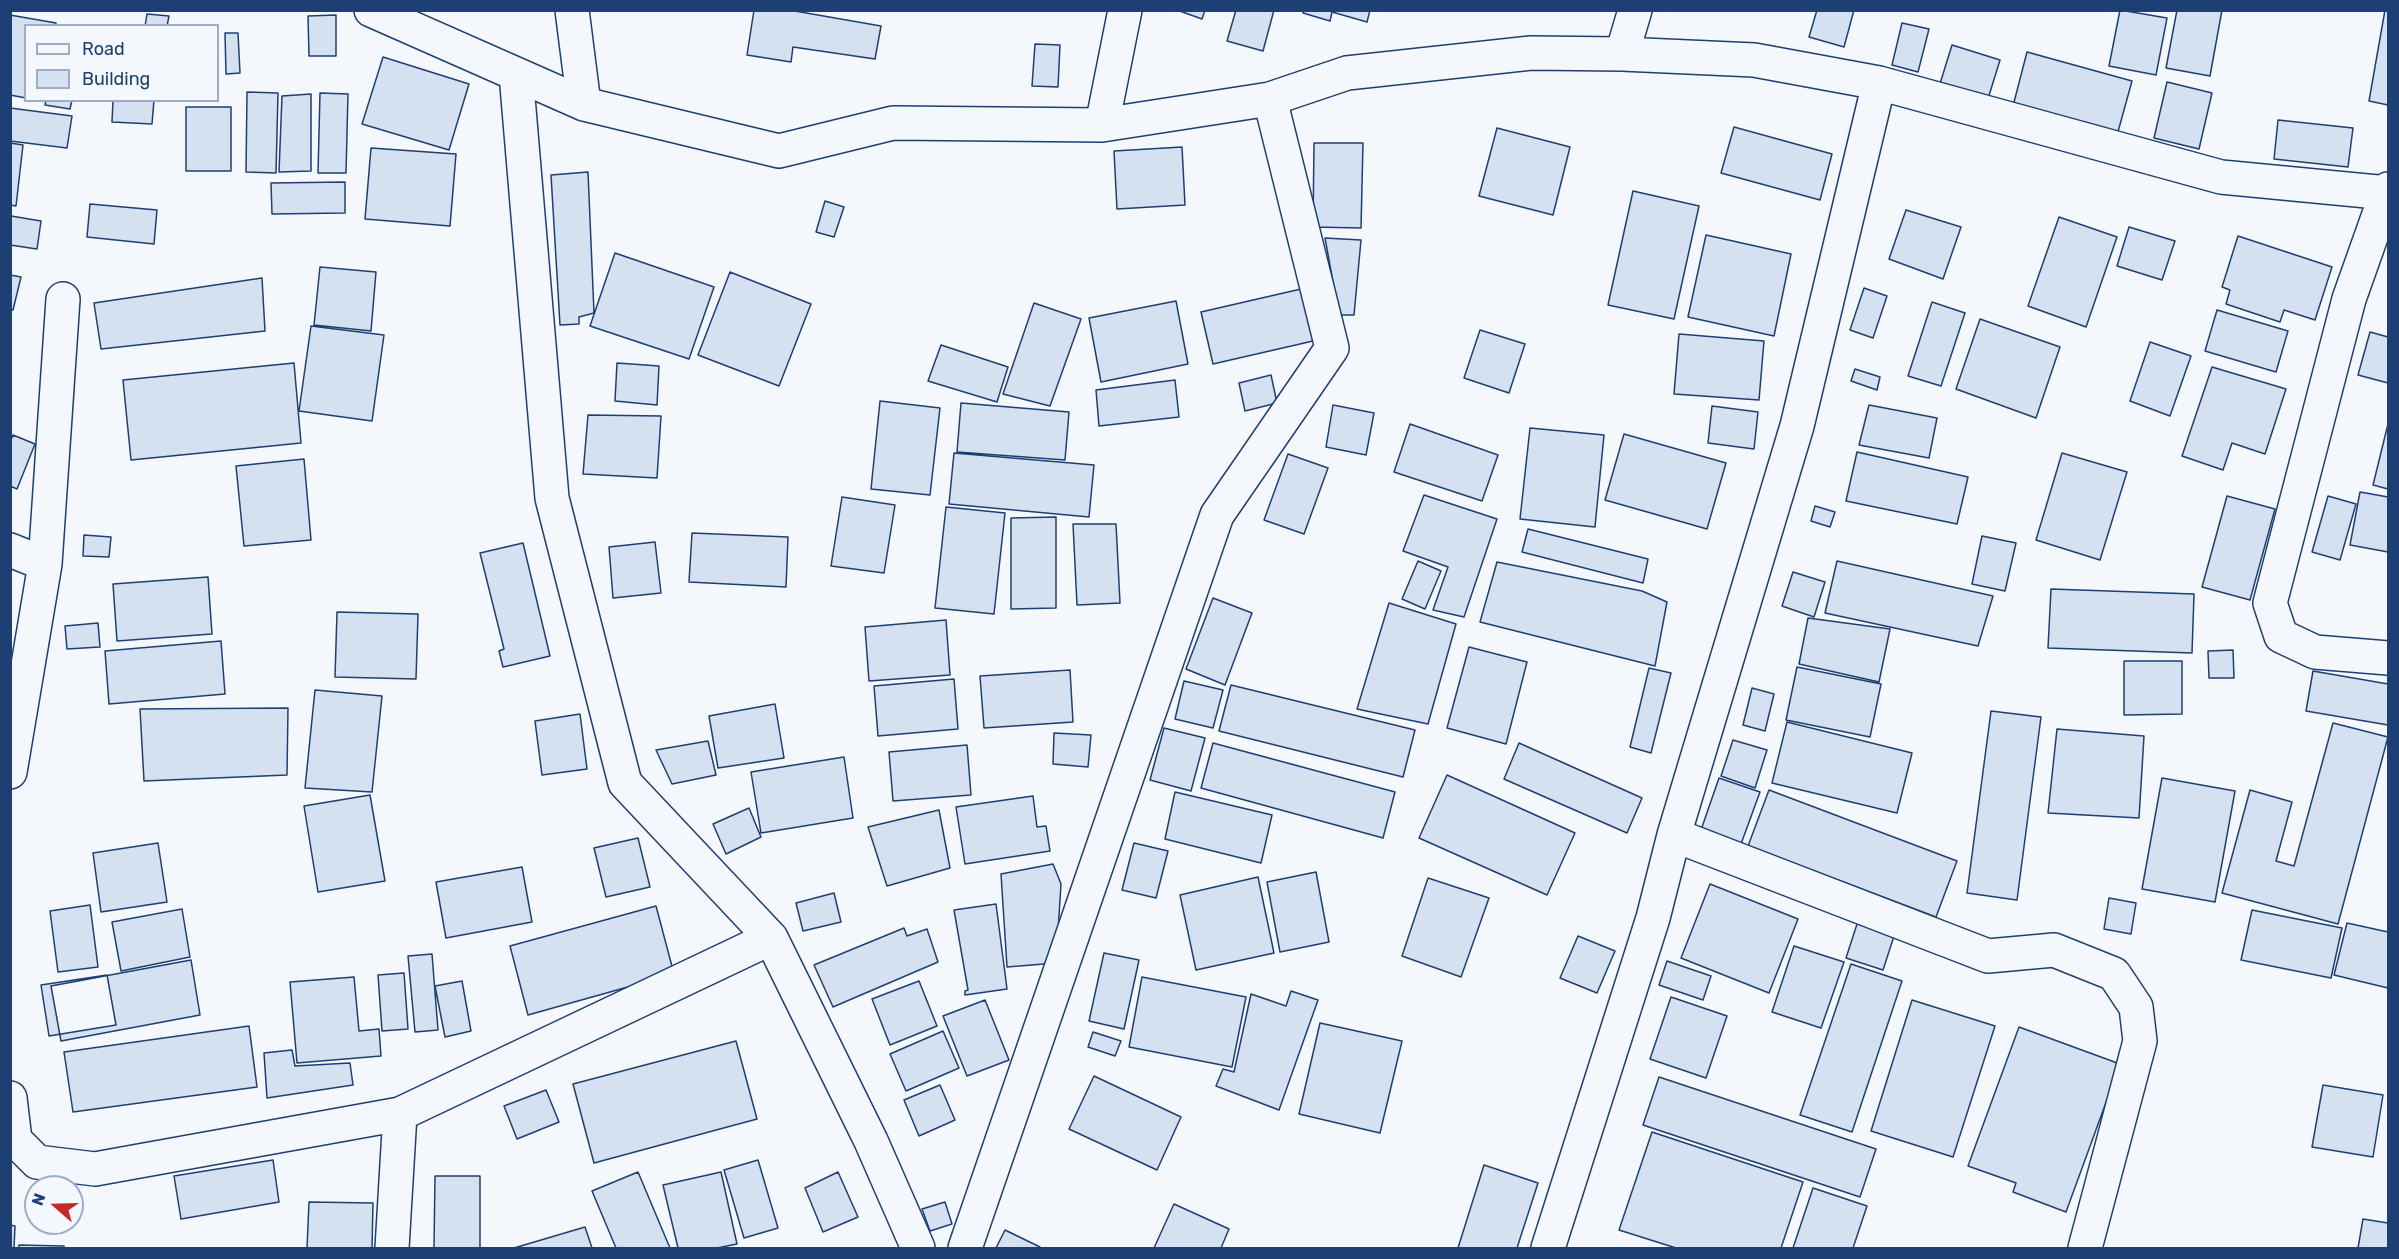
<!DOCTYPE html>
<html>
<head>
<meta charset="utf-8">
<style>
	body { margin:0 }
	#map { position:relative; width:2399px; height:1259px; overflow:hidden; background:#f4f7fb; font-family:Rubik,sans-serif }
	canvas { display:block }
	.frame { position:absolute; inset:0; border:12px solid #1d3f73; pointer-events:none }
	.legend { position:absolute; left:24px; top:24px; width:195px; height:78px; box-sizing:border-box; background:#f4f7fb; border:2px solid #9eadc5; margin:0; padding:8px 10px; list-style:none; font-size:18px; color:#1d3f73 }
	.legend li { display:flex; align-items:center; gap:12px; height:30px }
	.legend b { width:30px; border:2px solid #9eadc5 }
	.north { position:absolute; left:24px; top:1175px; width:60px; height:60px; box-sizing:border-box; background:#f4f7fb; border:2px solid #9eadc5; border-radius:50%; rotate:290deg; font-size:16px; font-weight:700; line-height:24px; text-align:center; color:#1d3f73 }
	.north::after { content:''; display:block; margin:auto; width:21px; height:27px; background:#c62828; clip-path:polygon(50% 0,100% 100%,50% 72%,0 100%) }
</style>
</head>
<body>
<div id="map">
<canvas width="2399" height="1259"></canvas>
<div class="frame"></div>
<ul class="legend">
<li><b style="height:8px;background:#f4f7fb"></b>Road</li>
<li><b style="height:16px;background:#d5e0f0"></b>Building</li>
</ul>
<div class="north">N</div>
</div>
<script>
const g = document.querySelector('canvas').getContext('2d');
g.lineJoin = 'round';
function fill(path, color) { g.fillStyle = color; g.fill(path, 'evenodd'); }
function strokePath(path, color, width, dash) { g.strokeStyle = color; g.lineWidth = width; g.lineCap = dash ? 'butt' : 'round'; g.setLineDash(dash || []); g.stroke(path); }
const building = new Path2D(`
	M754,10H789L881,26L875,59L793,47L791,62L747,55Z
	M1177,10H1205L1202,19Z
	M1236,10H1274L1263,51L1227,41Z
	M1304,10H1370L1367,22L1332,12L1330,21L1303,13Z
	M1817,10H1854L1844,47L1809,37Z
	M2120,10L2167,18L2156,75L2109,66Z
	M2177,10H2222L2210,76L2166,68Z
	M2385,10H2388V105L2369,101Z
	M147,14L169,16L167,26H145Z
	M10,15L56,23L55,26H26V98L10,95Z
	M336,15V56H309L308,16Z
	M1902,23L1929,29L1918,72L1892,65Z
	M225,33H238L240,73L226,74Z
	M1035,44L1060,45L1058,87L1032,86Z
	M1952,45L2000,60L1987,102L1939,87Z
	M2027,52L2132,81L2116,139L2012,110Z
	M383,57L469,84L449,150L362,124Z
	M2167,82L2212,93L2199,149L2154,138Z
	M247,92L278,93L276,173L246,172Z
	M320,93L348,94L346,173H318Z
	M311,94V171L279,172L282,96Z
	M46,100H72L70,109L45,105Z
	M113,100H154L152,124L112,122Z
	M186,107H231V171H186Z
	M10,108L72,116L67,148L10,141Z
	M2278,120L2353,128L2348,167L2274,159Z
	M1734,127L1832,154L1820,200L1721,173Z
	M1497,128L1570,147L1553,215L1479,196Z
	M10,143L23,145L16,206L10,205Z
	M1314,143H1363L1361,228L1313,227Z
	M1182,147L1185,205L1117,209L1114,151Z
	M371,148L456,154L450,226L365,219Z
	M588,172L594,313L579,317V324L560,325L551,175Z
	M345,182V213L272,214L271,183Z
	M1633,191L1699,206L1674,319L1608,305Z
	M825,201L844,207L834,237L816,232Z
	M90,204L157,210L154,244L87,237Z
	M1906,210L1961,227L1943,279L1889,259Z
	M11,216L41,221L37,249L10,245Z
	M2059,217L2117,237L2086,327L2028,306Z
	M2129,227L2175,241L2162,280L2117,266Z
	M1706,235L1791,254L1774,336L1688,317Z
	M2238,236L2332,267L2315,320L2284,310L2280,322L2226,304L2230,290L2222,287Z
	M1325,238L1361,240L1354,315H1339Z
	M615,253L714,287L689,359L590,326Z
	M320,267L376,272L371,331L314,325Z
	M730,272L811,304L779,386L698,355Z
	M10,275L21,277L13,310H10Z
	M262,278L265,331L101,349L94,303Z
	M1864,288L1887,296L1873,338L1850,330Z
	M1301,289L1313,341L1213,364L1201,312Z
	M1176,301L1188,364L1101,382L1089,318Z
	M1932,302L1965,313L1941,386L1908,376Z
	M1034,303L1081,319L1050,406L1003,394Z
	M2217,310L2288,331L2276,372L2205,351Z
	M1980,319L2060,347L2036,418L1956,389Z
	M311,326L384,335L372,421L299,411Z
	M1480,330L1525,344L1509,393L1464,378Z
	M2370,332L2388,337V383L2358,375Z
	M1679,334L1764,341L1759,400L1674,394Z
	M2150,342L2191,356L2170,416L2130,401Z
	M941,345L1008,367L997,402L928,381Z
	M294,363L301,443L131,460L123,380Z
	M617,363L659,366L657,405L615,401Z
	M2212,367L2286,389L2265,454L2232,443L2223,470L2182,456Z
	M1855,369L1880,377L1877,390L1851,381Z
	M1271,375L1277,403L1245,411L1239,383Z
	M1175,380L1179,417L1099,426L1096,390Z
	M880,401L940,408L930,495L871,489Z
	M961,403L1069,412L1065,460L957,452Z
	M1333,405L1374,413L1366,455L1326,447Z
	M1869,405L1937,418L1929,458L1859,445Z
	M1712,406L1758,412L1754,449L1708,443Z
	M588,415L661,416L657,478L583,474Z
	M1410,424L1498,455L1482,501L1394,472Z
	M2388,424V489L2373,485Z
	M1530,428L1604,435L1595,527L1520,519Z
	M1624,434L1726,463L1707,529L1605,500Z
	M13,435L35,444L17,489L10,486V442Z
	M1857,452L1968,477L1957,524L1846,501Z
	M954,453L1094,465L1089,517L949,504Z
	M2062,453L2127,472L2100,560L2036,540Z
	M1288,454L1328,468L1304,534L1264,520Z
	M304,459L311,540L244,546L236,466Z
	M2360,492L2388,497V552L2350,545Z
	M1424,495L1497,519L1464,617L1433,610L1448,567L1403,551Z
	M2227,496L2275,509L2250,600L2202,587Z
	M2328,496L2356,504L2340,560L2312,552Z
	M842,497L895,505L884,573L831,566Z
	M1815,506L1835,512L1830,527L1811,521Z
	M946,507L1005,513L994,614L935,608Z
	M1056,517V608L1011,609V518Z
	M1073,524H1116L1120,603L1077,605Z
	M1528,529L1648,559L1643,583L1522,552Z
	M692,533L788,537L786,587L689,582Z
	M84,535L111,537L109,557L83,556Z
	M1982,536L2016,543L2005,591L1972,584Z
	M655,542L661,593L613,598L609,547Z
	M523,543L550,656L503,667L499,651L504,649L480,553Z
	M1418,561L1441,571L1425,609L1402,599Z
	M1837,561L1993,596L1978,646L1825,613Z
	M1497,562L1642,591L1667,602L1655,666L1480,622Z
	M1793,572L1825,582L1814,617L1782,606Z
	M208,577L212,634L117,641L113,584Z
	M2051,589L2194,594L2192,653L2048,648Z
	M1213,598L1252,613L1225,685L1186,669Z
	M1389,603L1456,624L1428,724L1357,709Z
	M337,612L418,614L416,679L335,677Z
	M1808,618L1890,629L1879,682L1799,664Z
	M946,620L950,675L869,681L865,627Z
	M98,623L100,647L67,649L65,626Z
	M221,641L225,694L109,704L105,651Z
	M1469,647L1527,662L1506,744L1447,728Z
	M2233,650L2234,678H2209L2208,651Z
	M2124,661H2182V714L2124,715Z
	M1797,667L1881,684L1870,737L1786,720Z
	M1649,668L1671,673L1651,753L1630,747Z
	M1070,670L1073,722L984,728L980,676Z
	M2313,671L2388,684V725L2306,711Z
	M954,679L958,729L878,736L874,686Z
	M1184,681L1223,690L1213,728L1175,719Z
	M1231,685L1415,730L1403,777L1219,731Z
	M1752,688L1774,694L1765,731L1743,725Z
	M315,690L382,696L372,792L305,788Z
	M775,704L784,758L718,768L709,716Z
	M288,708L287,775L144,781L140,709Z
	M1991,711L2041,717L2017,900L1967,893Z
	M580,714L587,769L542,775L535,721Z
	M1787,722L1912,753L1897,813L1772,783Z
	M2333,723L2388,737L2338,924L2222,893L2250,790L2292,802L2276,861L2294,866Z
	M1164,728L1205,738L1191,791L1150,780Z
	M2057,729L2144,736L2139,818L2048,813Z
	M1054,733L1091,735L1088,767L1053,764Z
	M1733,740L1767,750L1755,788L1721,776Z
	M708,741L716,775L672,784L656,750Z
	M1213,743L1395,792L1383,838L1201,788Z
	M1519,743L1642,798L1627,833L1504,779Z
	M967,745L971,795L893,801L889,752Z
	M844,757L853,818L761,833L751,772Z
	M1447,775L1575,833L1547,895L1419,838Z
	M1719,778L1760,792L1741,844L1701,830Z
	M2162,778L2235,791L2215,902L2142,889Z
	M1769,790L1957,861L1936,917L1748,846Z
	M1175,792L1272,815L1261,863L1165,839Z
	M370,795L385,881L318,892L304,806Z
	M1033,796L1037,827L1046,826L1050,851L965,864L956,807Z
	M749,808L761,837L726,854L713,824Z
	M939,810L950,868L887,886L868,827Z
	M638,838L650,887L606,897L594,848Z
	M158,843L167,902L101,912L93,853Z
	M1134,843L1168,851L1156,898L1122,890Z
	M1053,864L1061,884L1056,963L1007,967L1001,874Z
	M522,867L532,922L446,938L436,882Z
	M1316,872L1329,942L1280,952L1267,882Z
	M1258,877L1274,953L1196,970L1180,895Z
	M1428,878L1489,898L1461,977L1402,956Z
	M1710,884L1798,919L1769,993L1681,958Z
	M834,893L841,922L803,931L796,903Z
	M2109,898L2136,903L2131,934L2104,929Z
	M996,904L1007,989L965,995V991L968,990L954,910Z
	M90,905L98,967L58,972L50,911Z
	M656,906L674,974L528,1015L510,946Z
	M182,909L190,957L121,971L112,922Z
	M2252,910L2342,928L2331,978L2241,960Z
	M1858,921L1895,933L1883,970L1846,958Z
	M2347,923L2388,932V988L2334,975Z
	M904,928L907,936L927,929L938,962L833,1007L814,965Z
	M1578,936L1615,951L1597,993L1560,978Z
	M1794,946L1844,962L1821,1028L1772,1012Z
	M1104,953L1139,960L1124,1029L1089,1021Z
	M432,954L438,1030L415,1032L408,956Z
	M191,960L200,1015L61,1041L51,986Z
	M1667,961L1711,976L1703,1000L1659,985Z
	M1851,964L1902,981L1852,1132L1800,1115Z
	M404,973L408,1029L382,1031L378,975Z
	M107,975L116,1025L49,1036L41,985Z
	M354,977L359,1031L379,1029L381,1056L297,1063L290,982Z
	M1142,977L1246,997L1232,1067L1129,1047Z
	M462,981L471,1031L445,1037L435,986Z
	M919,981L937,1026L890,1045L872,999Z
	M1291,991L1318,1000L1279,1110L1216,1086L1223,1069L1234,1072L1251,994L1286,1006Z
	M1671,997L1727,1016L1706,1078L1650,1059Z
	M985,1000L1009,1060L967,1076L943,1016Z
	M1912,1000L1995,1026L1953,1157L1871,1131Z
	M1320,1023L1402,1041L1380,1133L1299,1114Z
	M249,1026L257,1087L73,1112L64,1052Z
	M2019,1027L2120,1064L2066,1212L2013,1192L2016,1183L1968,1166Z
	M943,1031L959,1068L906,1091L890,1054Z
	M1093,1032L1121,1041L1115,1056L1088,1047Z
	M736,1041L757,1119L594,1163L573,1084Z
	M292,1050L295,1066L350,1063L353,1085L267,1098L264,1053Z
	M1094,1076L1181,1117L1157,1170L1069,1129Z
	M1659,1077L1876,1149L1860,1197L1643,1125Z
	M940,1085L955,1120L919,1136L904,1100Z
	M2323,1085L2383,1095L2373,1157L2312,1147Z
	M546,1090L559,1122L517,1139L504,1106Z
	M1652,1132L1803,1182L1781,1248H1676L1619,1230Z
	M273,1160L279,1202L181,1219L174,1176Z
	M758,1160L778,1228L744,1238L724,1170Z
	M1484,1165L1538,1183L1517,1248H1458Z
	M638,1172L670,1248H616L592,1191Z
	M721,1172L737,1244L717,1248H678L663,1185Z
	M838,1172L858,1217L823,1232L805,1188Z
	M435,1176H480V1248H434Z
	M1813,1188L1867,1206L1853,1248H1793Z
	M309,1202L373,1203L372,1248H307Z
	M945,1202L952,1224L930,1231L922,1209Z
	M1174,1204L1229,1229L1221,1248H1154Z
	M2363,1219L2388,1223V1248H2358Z
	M10,1225L15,1226L14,1248H10Z
	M585,1227L592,1248H514Z
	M1005,1230L1040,1247L1039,1248H996Z
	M19,1245L64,1246V1248H19Z`);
fill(building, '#d5e0f0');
strokePath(building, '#1d3f73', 1.5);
const minor = new Path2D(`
	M371,10L584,104L779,151L893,123L1102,125L1270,99L1347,73L1531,53L1622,54L1754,60L1879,83L2221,177L2388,193
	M572,10L584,104
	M1622,54L1635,10
	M1102,125L1125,10
	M2388,189L2349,299L2270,603L2281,636L2315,652L2388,658
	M10,550L45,564
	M10,772L45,564L63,299
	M1674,835L1988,956L2054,950L2114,974L2136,1007L2140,1041L2085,1248
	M771,938L871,1141L918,1248
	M10,1098L15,1140L37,1162L95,1169L400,1114L771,938L625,783L552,498L516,74
	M392,1248L400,1114
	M965,1248L1217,515L1332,348L1270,99
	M1548,1248L1653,918L1674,835L1797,426L1879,83`);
strokePath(minor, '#1d3f73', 36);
strokePath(minor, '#f4f7fb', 33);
</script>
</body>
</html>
